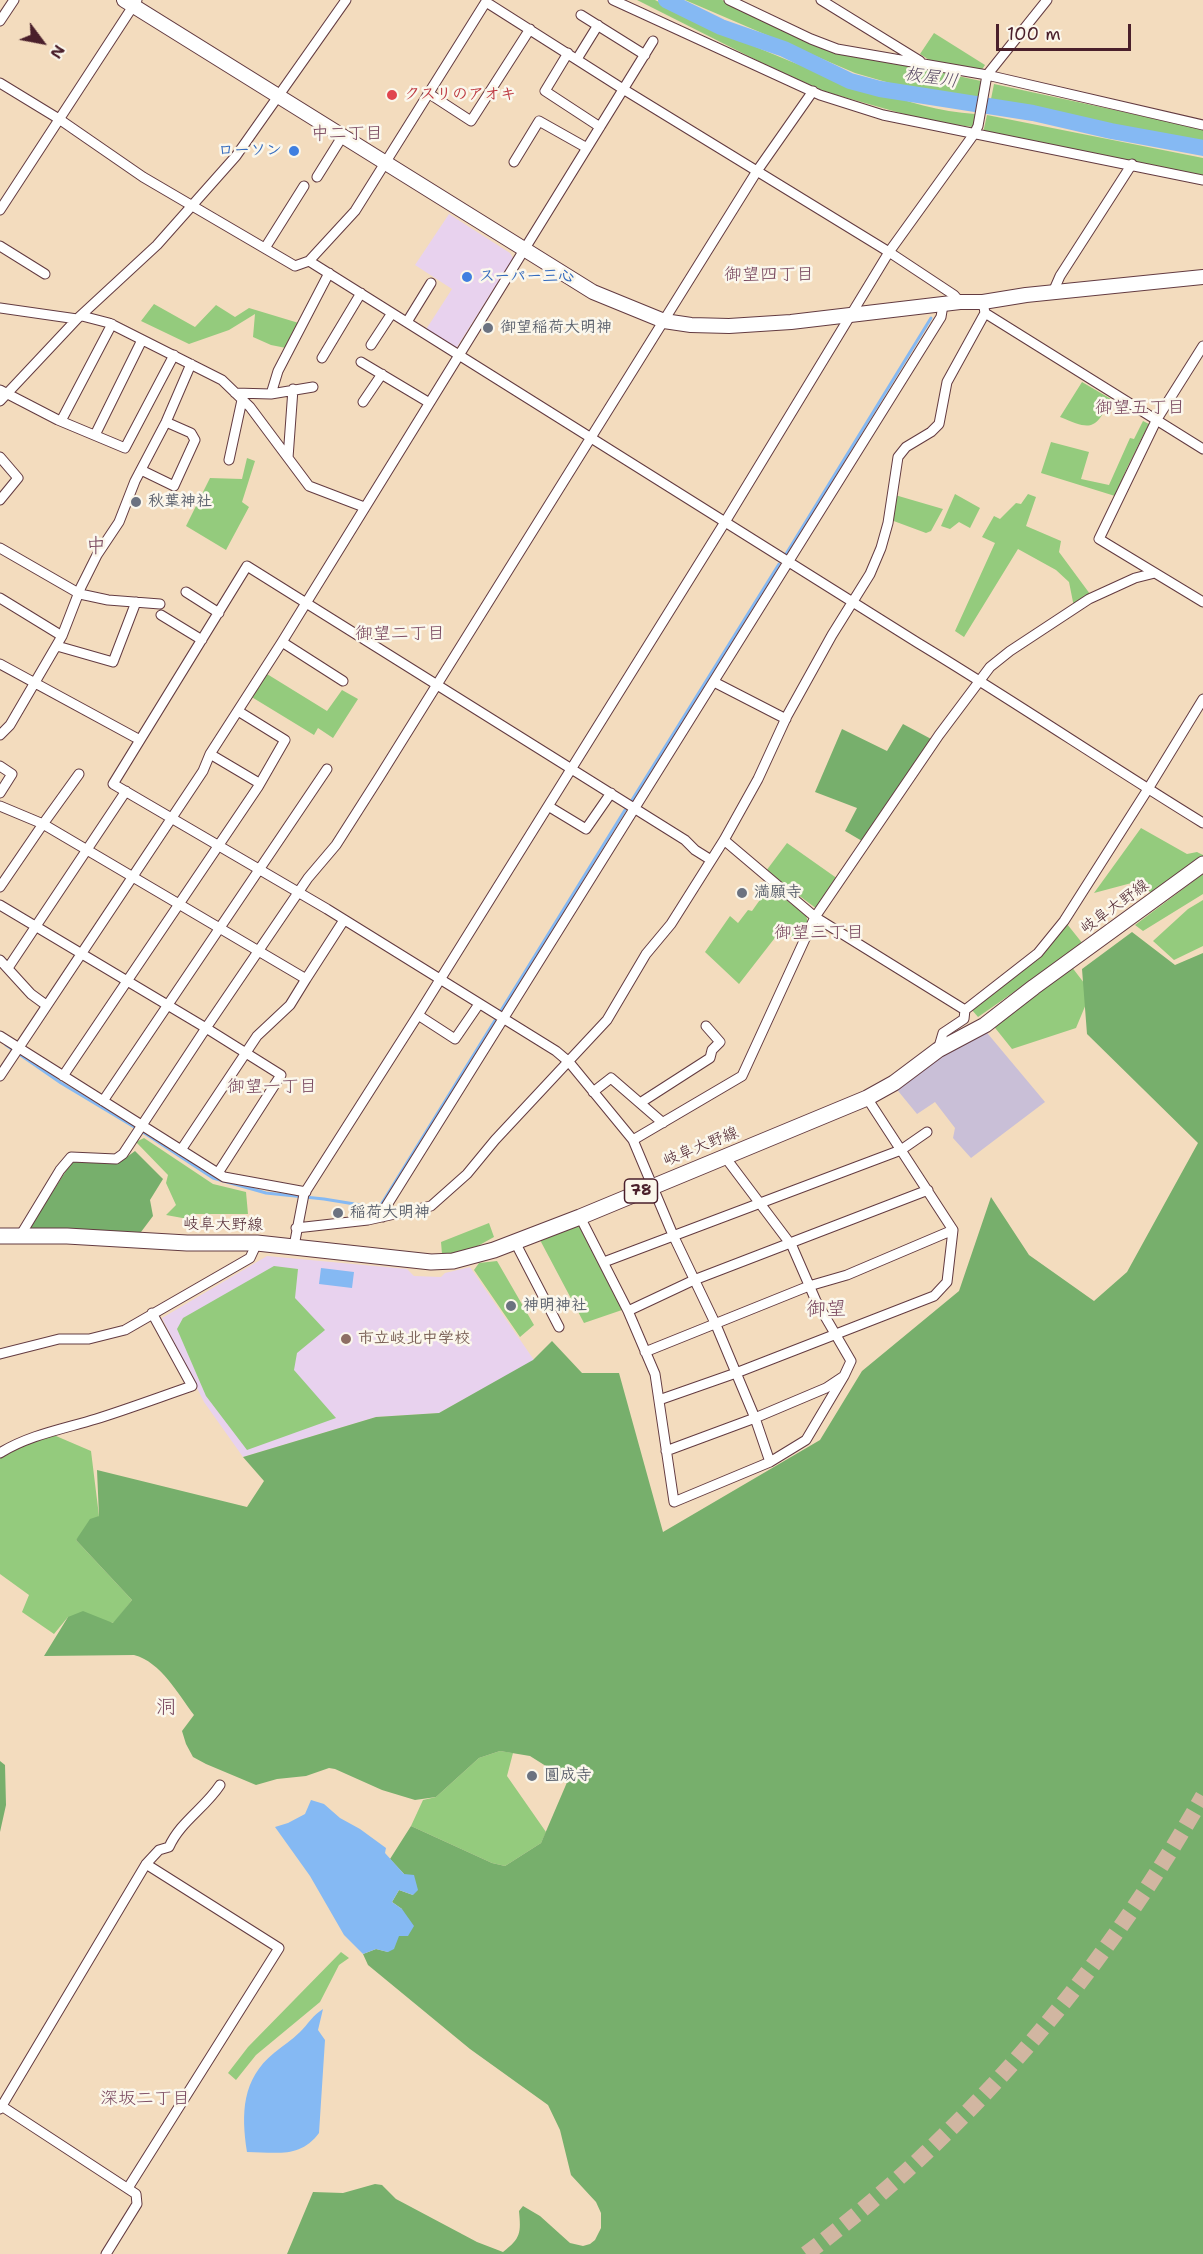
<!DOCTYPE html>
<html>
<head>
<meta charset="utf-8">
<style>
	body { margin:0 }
	#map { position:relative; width:1203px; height:2254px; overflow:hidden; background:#f3dcbe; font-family:"Shantell Sans",sans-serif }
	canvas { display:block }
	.north { position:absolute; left:12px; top:12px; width:60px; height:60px; -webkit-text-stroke:4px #fbf7ec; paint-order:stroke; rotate:122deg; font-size:16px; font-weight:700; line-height:24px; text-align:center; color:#4a1f2b }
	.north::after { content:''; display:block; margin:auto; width:21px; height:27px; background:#4a1f2b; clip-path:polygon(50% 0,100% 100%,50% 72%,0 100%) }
	.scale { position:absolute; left:996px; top:24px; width:135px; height:27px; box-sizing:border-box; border:3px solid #4a1f2b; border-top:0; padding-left:8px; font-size:18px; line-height:21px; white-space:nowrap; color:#4a1f2b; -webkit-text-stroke:4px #fbf7ec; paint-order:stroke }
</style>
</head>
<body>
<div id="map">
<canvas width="1203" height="2254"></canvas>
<div class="north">N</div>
<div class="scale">100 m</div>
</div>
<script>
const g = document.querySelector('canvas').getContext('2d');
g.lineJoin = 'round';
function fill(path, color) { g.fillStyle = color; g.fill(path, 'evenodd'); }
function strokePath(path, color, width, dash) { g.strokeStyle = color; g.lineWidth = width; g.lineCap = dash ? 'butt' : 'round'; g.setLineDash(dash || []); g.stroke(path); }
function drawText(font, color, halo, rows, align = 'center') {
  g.font = font + ' "Shantell Sans","Klee One",sans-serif'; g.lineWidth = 5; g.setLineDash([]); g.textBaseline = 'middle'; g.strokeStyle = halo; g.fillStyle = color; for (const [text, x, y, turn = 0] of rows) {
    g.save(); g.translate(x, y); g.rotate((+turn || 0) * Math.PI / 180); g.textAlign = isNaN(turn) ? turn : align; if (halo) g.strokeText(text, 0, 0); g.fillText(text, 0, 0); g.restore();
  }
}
fill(new Path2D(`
	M449,214L510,253L513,258L457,347L453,348L425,331L452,289L415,265Z
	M267,1256L407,1269L414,1276L441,1277L445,1273L470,1267L534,1360L439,1413L376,1417L243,1457L204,1402L162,1318Z`), '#e8d2ee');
fill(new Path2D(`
	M983,1028L1045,1102L971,1158L953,1138L955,1128L935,1102L917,1114L894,1086Z`), '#c9bfd7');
fill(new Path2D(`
	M637,0H655C726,35 797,67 872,90C906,101 940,112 975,114L973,127L932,122L826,92L772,68Z
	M685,0H722L833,49L981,81L978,98L900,86L855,73Z
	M934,33L985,65L981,71L934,63L920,54Z
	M994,84L1203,129V144L991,99Z
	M987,115L1203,158V178L983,133Z
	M154,304L195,327L216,305L235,317L249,308L302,324L286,348L271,345L253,337L255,314L229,330L189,344L141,321Z
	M1082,382L1111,399C1095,431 1091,430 1060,417Z
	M1143,421L1149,424L1127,468L1115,496L1041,473L1051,442L1089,452L1081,479L1109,485L1130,438L1134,439Z
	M247,458L255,461L242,502L249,507L226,550L186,526L210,478L242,479Z
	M955,494L980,508L970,528L959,522L950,529L941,526Z
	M1028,494L1036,497L1026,526L1061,541L1059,552L1090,594L1074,607L1069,582L1056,570L1018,549L964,637L955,631L995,543L982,537L994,516L1000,519L1016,503L1021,504Z
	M895,495L943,509L931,531L926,533L891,520Z
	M267,674L327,711L342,690L358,699L333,738L318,728L314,735L250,696Z
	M1141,828L1187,854L1197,852L1203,855V857L1153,895L1139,881L1094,893Z
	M787,843L838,879L817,909L766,871Z
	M1203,874V894L1143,931L1135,925Z
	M769,887L806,915L808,923L797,940L781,930L739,984L705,952L730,916L738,923L748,910L752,911Z
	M1203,900V946L1174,960L1153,941L1188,909Z
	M1067,924L1083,944L978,1017L972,1010L1044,953Z
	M1071,966L1091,992L1076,1028L1012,1049L992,1024Z
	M144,1138L213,1184L246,1192L248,1214H191L188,1219L166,1215L176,1205L166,1183L168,1175L136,1142Z
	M489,1223L494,1237L465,1253L442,1254L441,1242Z
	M581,1224L622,1310L584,1323L540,1240Z
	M497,1261L534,1325L520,1337L474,1270L479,1263Z
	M274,1266L298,1269L295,1298L325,1330L297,1353L294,1370L336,1418L247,1450L206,1396L177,1329L183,1318Z
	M49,1433L91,1451L99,1516L76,1540L132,1600L114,1623L68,1617L54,1634L22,1612L29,1595L0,1574V1456Z
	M500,1751L513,1753L507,1776L546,1832L541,1843L505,1866L492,1863L411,1826L423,1800L436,1797L479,1758Z
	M341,1952L349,1958L339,1965L320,2002L256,2055L236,2080L228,2073L248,2047Z`), '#94cb7d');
fill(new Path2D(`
	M903,724L933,740L862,841L845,831L857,808L815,792L842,729L887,751Z
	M1132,932L1175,965L1203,953V2254H287L313,2192L343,2193L375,2184L382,2185L396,2199L477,2242L503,2252C521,2238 521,2233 519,2211L523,2206L540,2216L570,2243L583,2246L590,2244L595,2240L601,2228V2213L596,2202L571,2175L560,2130L548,2105L470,2049L368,1965L363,1954L376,1949L388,1952L402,1909L392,1902L399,1890L413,1895L404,1874L390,1859L411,1826L492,1863L505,1866L541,1843L568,1780L530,1756L500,1751L479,1758L436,1797L415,1800L382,1790L335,1769L329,1768L306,1776L277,1779L256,1785L206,1764L193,1757L186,1744L182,1731L194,1715C178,1694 161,1662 134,1655L44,1656L68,1617L83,1611L113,1623L132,1600L76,1540L90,1519L99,1516L97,1470L247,1507L264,1481L243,1457L376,1417L439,1413L533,1360L552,1341L582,1373H619L663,1532L820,1440L862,1371L959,1291L991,1197L1029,1255L1094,1301L1127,1272L1198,1143L1087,1034L1082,969Z
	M135,1151L163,1179L150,1200L153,1216L141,1232L28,1230L73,1160L120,1162Z
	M0,1761L5,1765L6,1805L0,1832Z`), '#77af6c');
fill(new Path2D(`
	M321,1268L354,1272L352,1288L319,1284Z
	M311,1800L324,1804L340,1818L360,1829L386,1848L385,1853L404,1874L414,1875L418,1890L413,1895L399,1890L392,1902L402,1909L414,1926L408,1936H399L394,1949L388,1952L376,1949L363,1954L344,1935L310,1876L275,1827L288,1823L305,1814Z
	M323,2009L318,2030L325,2040L319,2133C300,2159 275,2152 247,2152C241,2113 242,2079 274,2053C282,2046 292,2040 300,2032C308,2024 313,2015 323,2009Z`), '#85b9f3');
strokePath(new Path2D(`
	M786,554L931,318
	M632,800L779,564
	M6,1045L61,1083L146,1134L213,1178L266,1193L324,1199L379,1208L625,810`), '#85b9f3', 3);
strokePath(new Path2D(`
	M666,0L721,27L784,49L850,81L880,89L1033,113L1111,131L1203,148`), '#85b9f3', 16);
strokePath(new Path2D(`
	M806,2254C969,2132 1103,1973 1203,1796`), '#d1b6a1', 16, [16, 8]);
const street = new Path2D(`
	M613,0L820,95L883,115L1203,180
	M729,0L811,39L837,49L987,75L1203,125
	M821,0L920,61
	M486,2L623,89L889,252L954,295L960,302
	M581,15L645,55
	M0,21L14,0
	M568,53L545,91L600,127
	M577,59L598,25
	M0,83L59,119L143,177L295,266L309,261L918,643C1014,701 1107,764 1203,823
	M428,93L471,121L530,29
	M514,162L539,121L587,148
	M317,177L342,137
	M0,210L137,0
	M0,246L45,274
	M265,248L304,186
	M309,261L355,211L487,0
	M1053,292L1060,276L1132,164
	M0,308L77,319
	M985,313L1203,449
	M82,316L109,323L222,380L250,407L309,486L364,507
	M407,322L431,283
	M371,345L392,313
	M1203,346L1157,419L1099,539L1203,602
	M322,358L361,293
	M361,362L428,402
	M0,390L58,420L125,448L174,355
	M235,393L271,394L278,371L329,273
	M271,394L313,387
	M0,401L77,319L157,245L236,156L346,0
	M363,402L382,374
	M61,421L112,324
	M95,435L142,340
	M0,457L18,478L0,500
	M288,458L293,389
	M229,460L242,400
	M141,470L174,486L195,440L191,433L166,422
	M0,548L80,594L108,600L160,604
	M186,592L219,613
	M0,598L62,636
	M161,615L202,640
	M282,642L343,681
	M57,646L113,662L136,602
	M0,664L140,740
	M714,682L786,719
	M0,735L10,725L62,636L81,587L97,555L119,522L135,481L166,422L191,364
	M210,754L259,783
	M0,766L12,774L0,793
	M0,806L43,824L79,774
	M548,806L586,829L611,793
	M724,840L815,917L965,1010L964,1019L943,1033L938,1050
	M711,860L695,850L685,840L247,566L113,784L327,909L556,1051L569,1062L633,1140L673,1235L716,1325L755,1418L770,1462
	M0,887L43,824L306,979L290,1005L257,1036L181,1150
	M0,905L206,1028L281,1075L218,1173
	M0,960L31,994L46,1005
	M8,968L126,791
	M306,979L344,920
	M965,1010L1038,953L1064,921L1148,789L1203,699
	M418,1015L455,1039L479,1004
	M0,1036L224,1177L306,1192
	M0,1076L203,771L210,754L282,642L653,41
	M63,1076L258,787L285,740L238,711
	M593,1092L611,1078L663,1123
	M103,1101L327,769
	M640,1103L710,1058L712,1050L720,1042L706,1026
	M633,1140L742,1076L815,917L939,735L990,667L1010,651L1089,599L1135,578L1155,573
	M383,1217L382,1213L941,317L943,305
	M580,1217L628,1311L655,1374L674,1502L770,1462L806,1440L844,1376
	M296,1228L368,1220L431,1206L467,1174L495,1140L607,1020L646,954L671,924L724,840L758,779L787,716L832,635L870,574L881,548L888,523L898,457L906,447L931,432L939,424L947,382L985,313L983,302
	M20,1236L60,1170L71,1157L116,1159L123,1154L206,1028L308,878L336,845L380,776L757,171L813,91
	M515,1242L559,1327
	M294,1246L304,1194L418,1015L725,522L889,252L974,134L978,126L987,75L1047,0
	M604,1262L901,1150L927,1132
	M628,1311L694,1280L928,1190
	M645,1352L809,1286L847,1275L953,1230L867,1098
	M0,1354L59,1339H89L125,1330L250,1258L257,1243
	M659,1400L736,1373L934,1296L947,1282L953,1230
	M666,1451L755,1418L826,1388L844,1376L851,1361L816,1301L792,1246L725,1157
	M0,1453C29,1435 63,1429 96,1419C128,1409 160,1397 192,1386L152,1313
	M0,2105L136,2194L137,2204L106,2254
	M0,2109L146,1864L159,1850L169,1847C180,1822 205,1808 220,1785
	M128,2188L279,1948L146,1864`);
const secondary = new Path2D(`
	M124,0L593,292L664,321L691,325L729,326L791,322L960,302H983L1026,295L1203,277`);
const primary = new Path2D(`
	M0,1236H67L187,1243H257L431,1262L453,1261L494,1250L580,1217L867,1098L894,1083L938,1050L985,1025L1034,987L1203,864`);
strokePath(street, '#633b41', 11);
strokePath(secondary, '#633b41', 16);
strokePath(primary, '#633b41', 17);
strokePath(street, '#fff', 9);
strokePath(secondary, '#fff', 14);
strokePath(primary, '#fff', 15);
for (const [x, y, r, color] of [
	[392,95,6,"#e0444e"],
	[294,151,6,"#3f7fe0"],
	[467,277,6,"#3f7fe0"],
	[488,328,6,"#6b7280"],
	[136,502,6,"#6b7280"],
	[742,893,6,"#6b7280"],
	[338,1213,6,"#6b7280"],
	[511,1306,6,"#6b7280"],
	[346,1339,6,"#8d6e63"],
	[532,1776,6,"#6b7280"]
]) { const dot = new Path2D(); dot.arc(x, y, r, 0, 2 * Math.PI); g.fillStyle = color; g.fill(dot); strokePath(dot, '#fbf7ec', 2); }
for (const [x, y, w] of [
	[641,1191,33]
]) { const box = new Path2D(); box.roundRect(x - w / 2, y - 12, w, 24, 4.5); g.fillStyle = '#fbf7ec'; g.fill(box); strokePath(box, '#4a1f2b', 1.5); }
drawText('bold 15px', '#4a1f2b', null, [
	["78",641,1191]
]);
drawText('bold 16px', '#be3a42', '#fbf7ec', [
	["クスリのアオキ",404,95]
], 'left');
drawText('bold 16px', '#366cbe', '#fbf7ec', [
	["ローソン",282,151],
	["スーパー三心",479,277,"left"]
], 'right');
drawText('bold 16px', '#5b616d', '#fbf7ec', [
	["御望稲荷大明神",500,328],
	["秋葉神社",148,502],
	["満願寺",754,893],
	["稲荷大明神",350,1213],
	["神明神社",523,1306],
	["圓成寺",544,1776]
], 'left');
drawText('16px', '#4a1f2b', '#fbf7ec', [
	["岐阜大野線",1115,907,-36],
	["岐阜大野線",701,1147,-22],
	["岐阜大野線",223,1225,1]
]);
drawText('bold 16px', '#785e54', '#fbf7ec', [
	["市立岐北中学校",358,1339]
], 'left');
drawText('italic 18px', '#5c4d67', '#fbf7ec', [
	["板屋川",931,78,9]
]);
drawText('18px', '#79485f', '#fbf7ec', [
	["中二丁目",347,134],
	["御望四丁目",769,275],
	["御望五丁目",1140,408],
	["御望二丁目",400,634],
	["御望三丁目",819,933],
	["御望一丁目",272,1087],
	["深坂二丁目",145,2099]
]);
drawText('20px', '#79485f', '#fbf7ec', [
	["中",96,547],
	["御望",826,1310],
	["洞",166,1708]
]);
</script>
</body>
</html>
